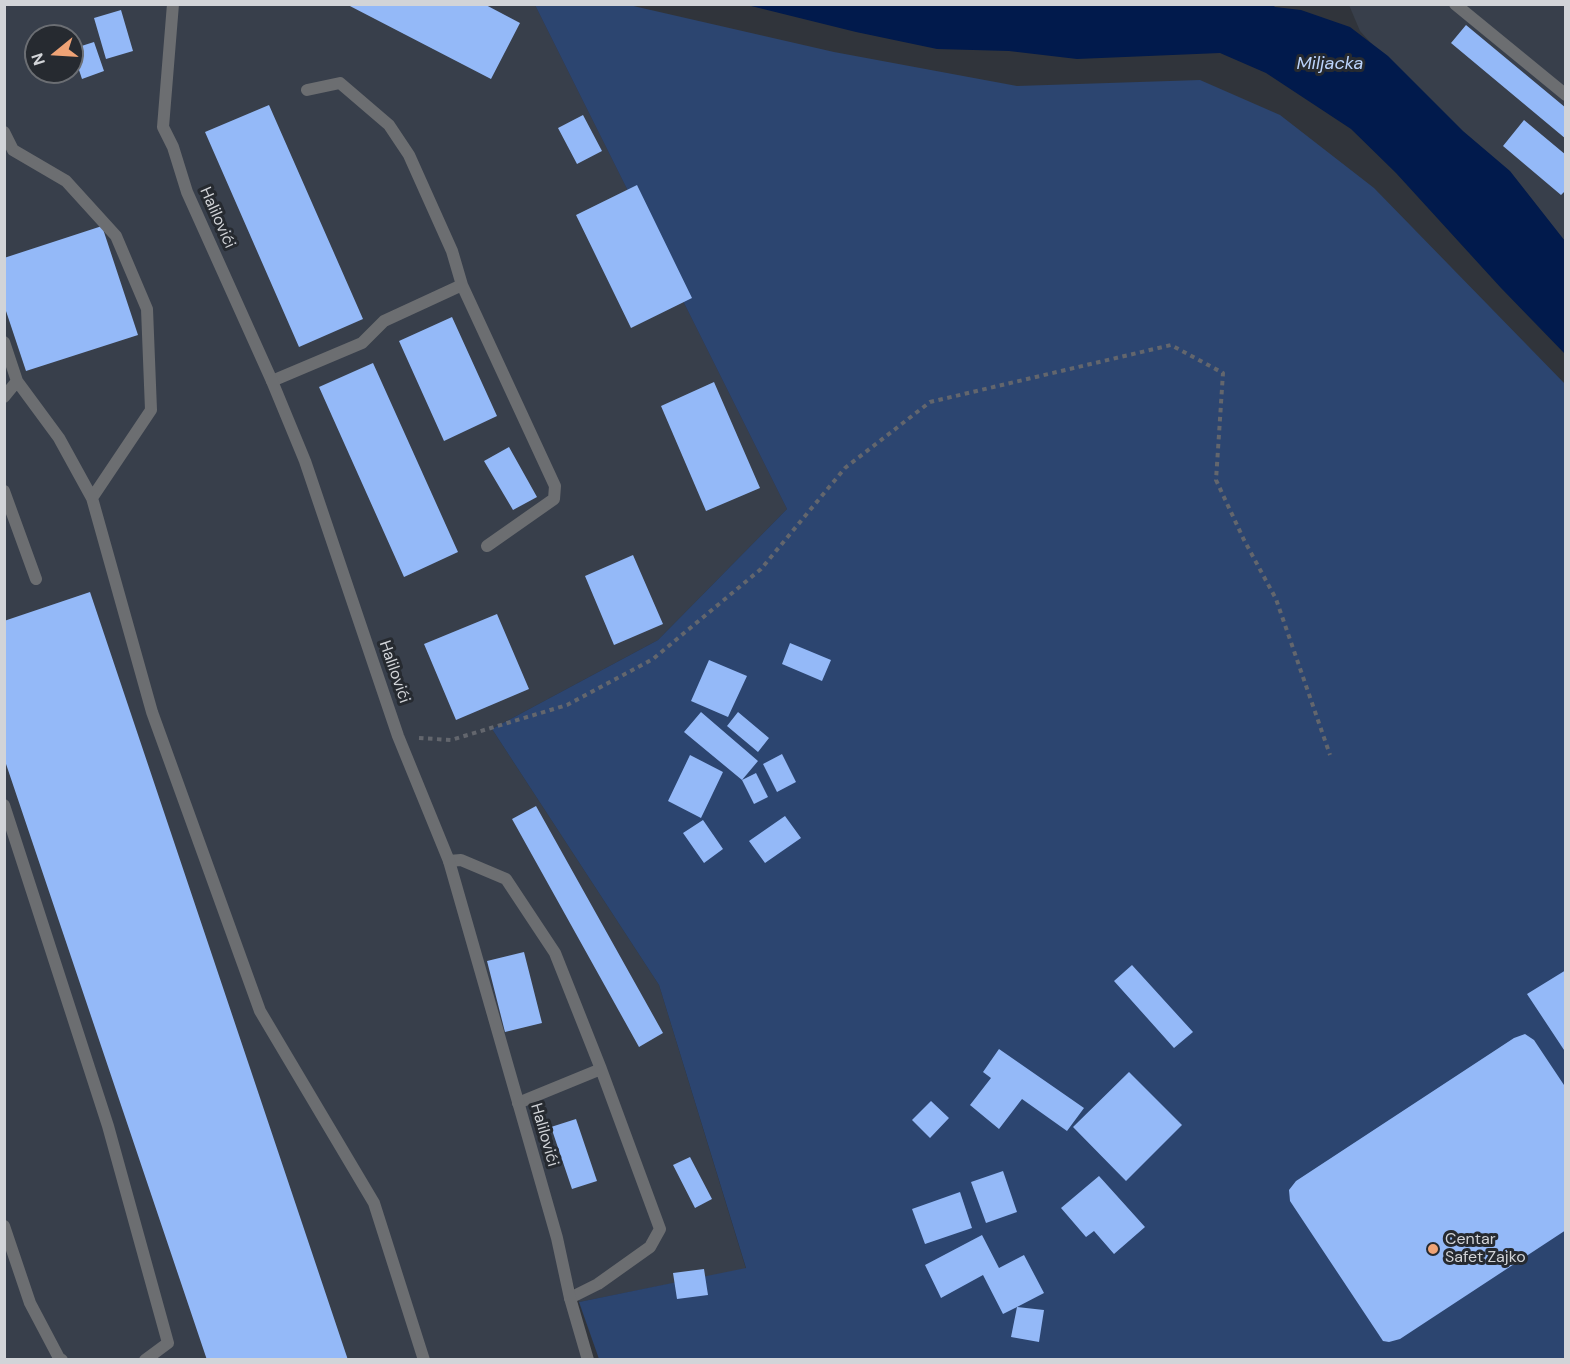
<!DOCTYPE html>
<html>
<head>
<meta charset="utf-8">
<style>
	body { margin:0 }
	#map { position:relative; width:1570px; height:1364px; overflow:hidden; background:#30343b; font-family:"DM Sans",sans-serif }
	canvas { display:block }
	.frame { position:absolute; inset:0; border:6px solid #d2d4d8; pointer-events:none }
	.north { position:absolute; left:24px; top:24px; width:60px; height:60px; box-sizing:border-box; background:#262a30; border:2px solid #6b6e73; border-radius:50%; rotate:252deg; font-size:16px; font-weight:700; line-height:24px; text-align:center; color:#d2d4d8 }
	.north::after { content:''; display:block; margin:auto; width:21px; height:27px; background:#efa376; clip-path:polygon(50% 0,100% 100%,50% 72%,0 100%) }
</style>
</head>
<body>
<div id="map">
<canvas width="1570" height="1364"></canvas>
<div class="frame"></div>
<div class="north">N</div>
</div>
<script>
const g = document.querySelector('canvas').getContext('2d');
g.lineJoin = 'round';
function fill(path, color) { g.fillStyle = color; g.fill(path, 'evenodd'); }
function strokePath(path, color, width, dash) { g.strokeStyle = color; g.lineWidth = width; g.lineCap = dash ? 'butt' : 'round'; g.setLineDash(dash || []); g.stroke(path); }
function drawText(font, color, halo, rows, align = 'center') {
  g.font = font + ' "DM Sans",sans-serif'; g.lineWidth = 6; g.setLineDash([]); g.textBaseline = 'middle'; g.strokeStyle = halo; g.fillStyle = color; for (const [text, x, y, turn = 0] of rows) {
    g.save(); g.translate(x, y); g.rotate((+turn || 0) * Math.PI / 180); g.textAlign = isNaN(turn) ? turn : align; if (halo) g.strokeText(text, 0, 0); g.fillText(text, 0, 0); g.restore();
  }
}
fill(new Path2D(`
	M5,5H535L787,509L658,640L492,729L659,985L746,1269L579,1302L483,1004L557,1238L590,1359L5,1360ZM36,36H72V72H36Z
	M1349,5H1565V256L1360,31Z`), '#383f4b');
fill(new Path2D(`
	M535,5H629L834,52L1017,86L1200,80L1280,115L1374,188L1565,384V1359H599L579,1302L746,1268L659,985L492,729L658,640L787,509Z`), '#2c4570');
fill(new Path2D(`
	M1272,4L1275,7L1301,10L1350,27L1388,56L1463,131L1510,171L1565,241V354L1501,288L1396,173L1351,129L1266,73L1220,53L1077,59L1009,51L937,49L856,32L747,5Z`), '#011a4c');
fill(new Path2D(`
	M346,4H484L520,23L491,79Z
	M121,10L133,51L106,59L94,18Z
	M1466,25L1566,108V139L1451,43Z
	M94,42L104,71L82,79L72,49Z
	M269,105L363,319L299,347L205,132Z
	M583,115L602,151L577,164L558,128Z
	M1524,120L1566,155V190L1561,195L1503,146Z
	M637,185L692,298L631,328L576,215Z
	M102,226L138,335L26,371L4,305V258Z
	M452,317L497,416L444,441L399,341Z
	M373,363L458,552L404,577L319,387Z
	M714,382L760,488L706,511L661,406Z
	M509,447L537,497L513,510L484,461Z
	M633,555L663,624L614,645L585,576Z
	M90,592L250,1068L348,1360H207L123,1111L4,758V621Z
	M497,614L529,689L456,720L424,644Z
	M790,643L831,660L822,681L782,664Z
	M709,660L747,676L728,717L691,701Z
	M701,712L758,761L742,780L684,732Z
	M738,712L769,738L758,752L727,726Z
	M782,754L796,782L777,792L763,764Z
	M690,755L723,772L701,818L668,801Z
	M756,773L768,797L754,804L742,780Z
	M536,806L663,1033L639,1047L512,819Z
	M785,816L801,838L765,863L749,841Z
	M703,820L723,849L704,863L683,833Z
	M524,952L542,1023L505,1032L487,961Z
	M1132,965L1193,1032L1174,1048L1114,981Z
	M1566,970V1053L1527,994Z
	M1525,1034L1534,1040L1566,1088V1230L1400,1339L1389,1342L1383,1341L1290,1201L1289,1190L1296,1181L1514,1038Z
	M999,1049L1084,1108L1067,1131L1022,1099L999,1129L970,1105L991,1078L983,1072Z
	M1129,1072L1182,1125L1126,1181L1073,1127Z
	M931,1101L949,1118L930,1138L912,1120Z
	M576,1119L597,1181L572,1189L551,1127Z
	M690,1157L712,1199L695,1208L673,1165Z
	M1003,1171L1017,1212L986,1223L971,1182Z
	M1099,1176L1145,1227L1114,1254L1094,1231L1086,1237L1061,1208Z
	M960,1192L972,1228L925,1244L912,1209Z
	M982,1235L999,1268L1024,1255L1044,1293L1017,1307L1044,1310L1039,1342L1011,1337L1017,1307L1003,1314L983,1275L941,1298L925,1265Z
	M704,1269L708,1295L677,1299L673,1273Z`), '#94b9f8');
strokePath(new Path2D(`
	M419,738L451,740L567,705L653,659L761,569L845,468L930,402L1171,345L1223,373L1216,480L1244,540L1276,599L1330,755`), '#63666d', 4, [4.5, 4.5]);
strokePath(new Path2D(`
	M4,132L13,150L66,181L116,236L147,309L151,410L92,498
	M462,285L555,486L554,499L487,546
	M4,342L17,381L59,438L92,498L152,712L260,1011L374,1203L424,1360
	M272,381L362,343L384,321L462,285L452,251L409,155L389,125L340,83L307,90
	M4,397L17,381
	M4,491L36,579
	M4,805L108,1126L168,1343L145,1360
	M449,861L461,860L506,879L555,953L601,1069L660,1229L650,1247L598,1284L570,1298
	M518,1103L601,1069
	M4,1226L30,1303L59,1358L62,1360`), '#6c6e71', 12);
strokePath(new Path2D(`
	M173,4L163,127L173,147L187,192L272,381L305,461L398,736L449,861L557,1238L570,1298L588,1360
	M1455,4L1566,95`), '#6c6e71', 12);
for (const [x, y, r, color] of [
	[1433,1249,6,"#efa376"]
]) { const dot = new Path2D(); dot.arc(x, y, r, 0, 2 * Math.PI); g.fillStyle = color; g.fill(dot); strokePath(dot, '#262a30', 2); }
drawText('16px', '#d2d4d8', '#262a30', [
	["Halilovići",217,218,66],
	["Halilovići",394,672,71],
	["Halilovići",544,1135,74]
]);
drawText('16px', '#d2d4d8', '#262a30', [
	["Centar",1445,1240],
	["Safet Zajko",1445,1258]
], 'left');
drawText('italic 18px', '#bcd4fc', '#262a30', [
	["Miljacka",1330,64]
]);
</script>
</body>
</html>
